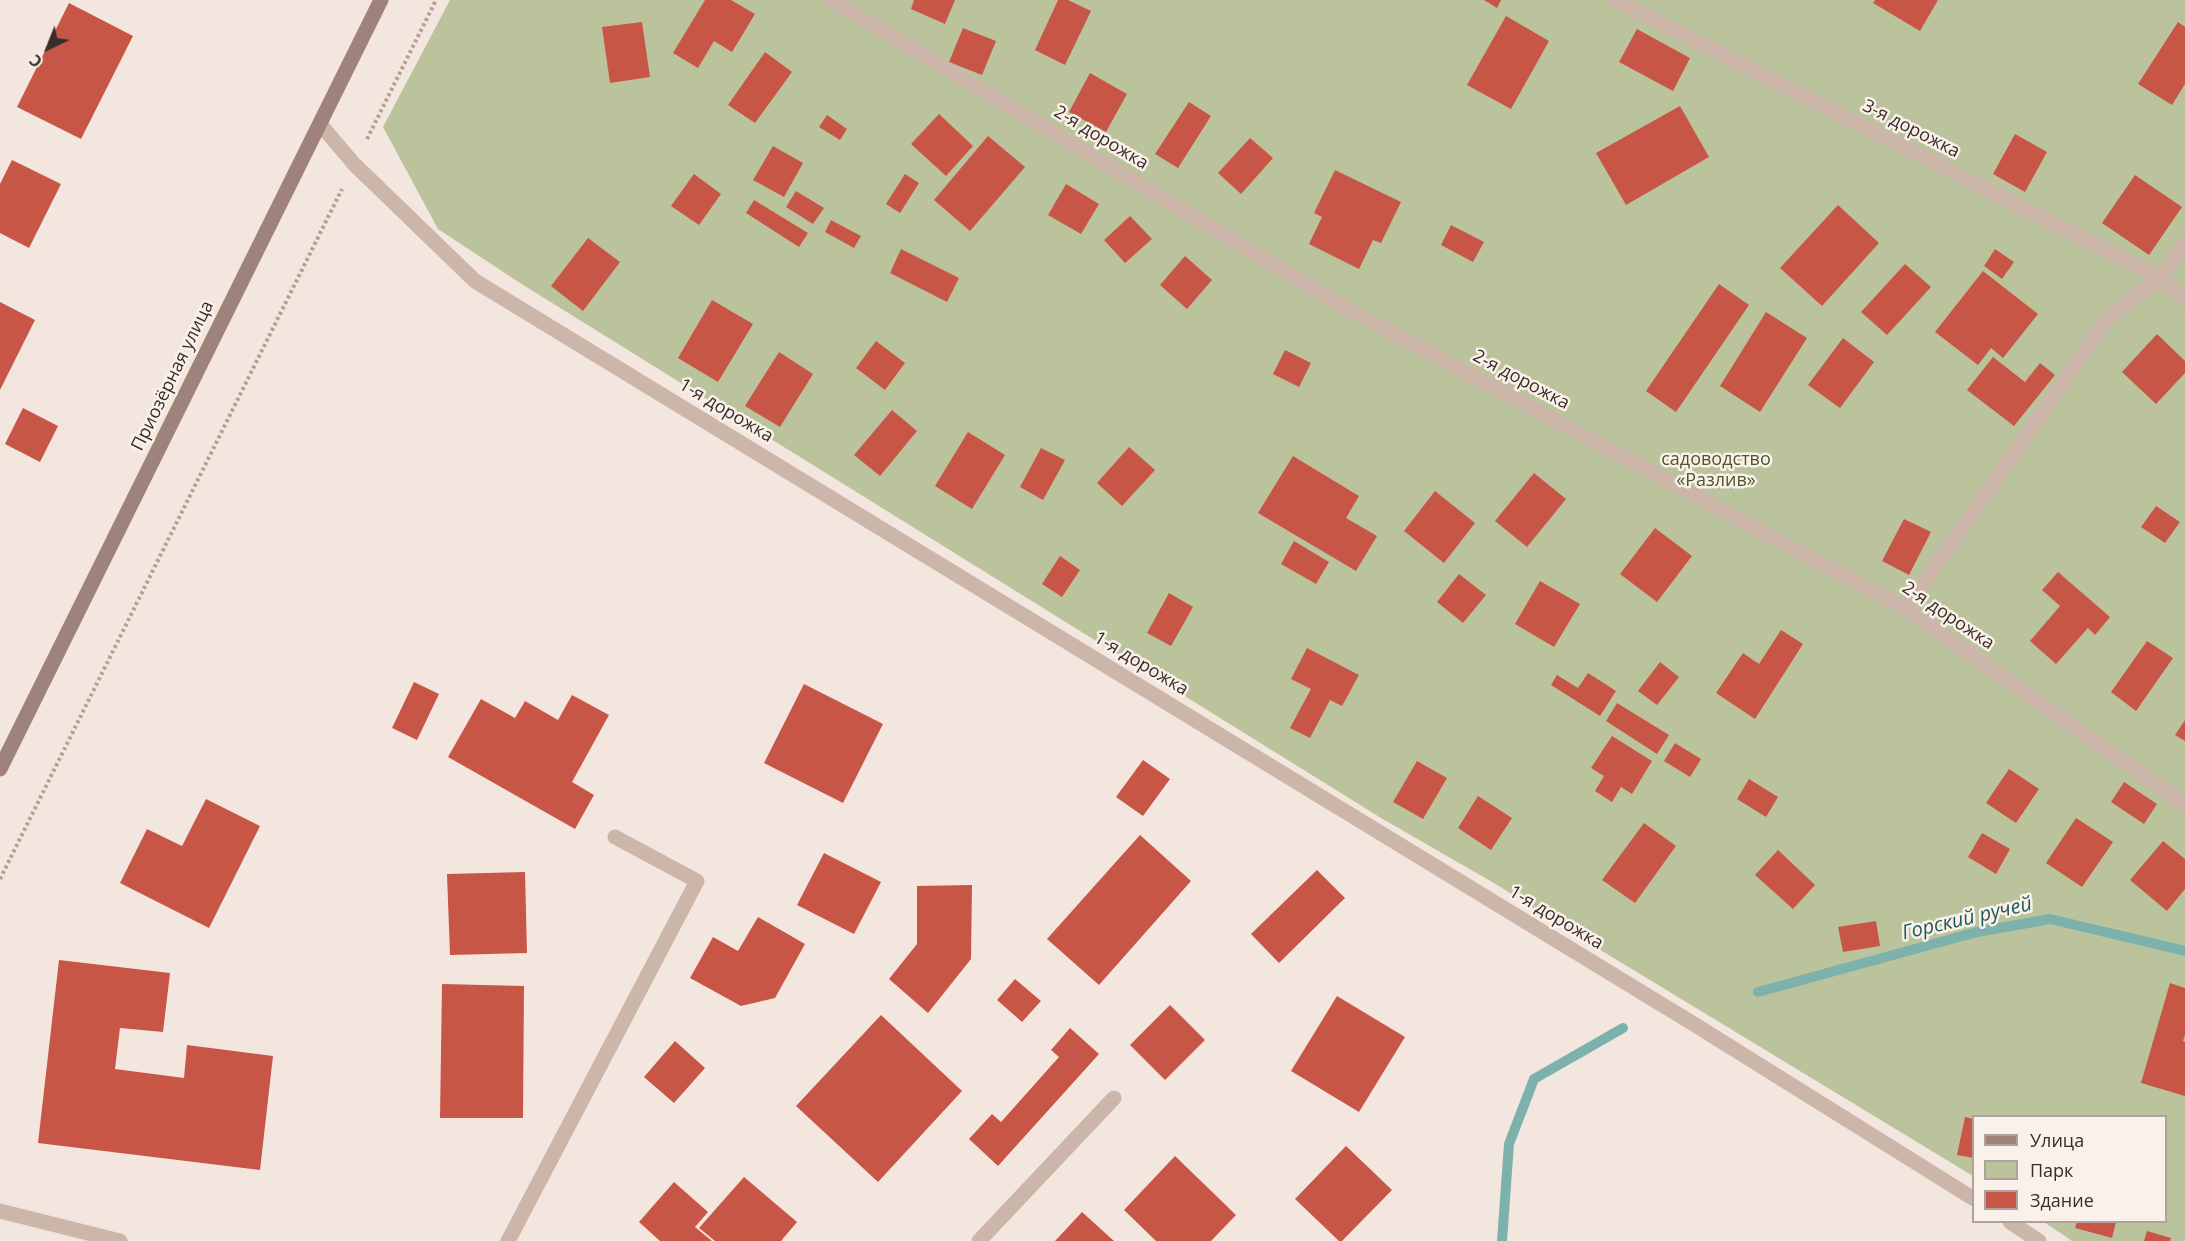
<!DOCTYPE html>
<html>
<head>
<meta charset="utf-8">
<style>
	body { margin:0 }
	#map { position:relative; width:2185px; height:1241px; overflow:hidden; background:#f3e6de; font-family:"Open Sans",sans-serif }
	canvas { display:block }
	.legend { position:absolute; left:1972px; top:1115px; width:195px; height:108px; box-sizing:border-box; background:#faf1ea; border:2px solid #ada29d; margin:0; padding:8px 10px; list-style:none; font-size:18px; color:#392c29 }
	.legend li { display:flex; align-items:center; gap:12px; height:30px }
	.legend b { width:30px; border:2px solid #ada29d }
	.north { position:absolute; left:18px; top:18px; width:60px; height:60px; -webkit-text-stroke:4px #faf1ea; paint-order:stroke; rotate:223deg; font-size:16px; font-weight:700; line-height:24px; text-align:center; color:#392c29 }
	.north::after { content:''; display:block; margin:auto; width:21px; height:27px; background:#392c29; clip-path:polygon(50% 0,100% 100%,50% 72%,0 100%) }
</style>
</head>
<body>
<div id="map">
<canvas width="2185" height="1241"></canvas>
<ul class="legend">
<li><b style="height:8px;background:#9f837a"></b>Улица</li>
<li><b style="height:16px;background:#bbc39d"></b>Парк</li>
<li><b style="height:16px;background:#c85647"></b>Здание</li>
</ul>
<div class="north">С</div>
</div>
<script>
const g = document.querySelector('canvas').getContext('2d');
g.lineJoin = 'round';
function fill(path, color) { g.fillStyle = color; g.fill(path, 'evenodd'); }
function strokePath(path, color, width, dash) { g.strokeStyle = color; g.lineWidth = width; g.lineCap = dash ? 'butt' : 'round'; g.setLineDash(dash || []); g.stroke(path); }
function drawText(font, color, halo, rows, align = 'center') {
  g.font = font + ' "Open Sans",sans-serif'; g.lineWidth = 5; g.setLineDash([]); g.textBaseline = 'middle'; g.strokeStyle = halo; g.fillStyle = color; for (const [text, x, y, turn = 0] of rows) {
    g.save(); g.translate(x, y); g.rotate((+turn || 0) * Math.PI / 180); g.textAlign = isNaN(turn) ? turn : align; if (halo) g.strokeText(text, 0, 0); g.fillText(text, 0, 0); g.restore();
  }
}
fill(new Path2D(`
	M450,0H2185V1241H2072L2044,1222H2166V1116H1974L1973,1176L1551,920L1499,886L1381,818L520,283L438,229L383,127Z`), '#bbc39d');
strokePath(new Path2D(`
	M1758,992L1977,932L2050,919L2185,951
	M1502,1241L1509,1144L1534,1079L1623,1028`), '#7cb1ac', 10);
fill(new Path2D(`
	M705,0H731L755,14L732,52L714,41L698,68L673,53Z
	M914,0H955L945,24L911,9Z
	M1058,0H1068L1091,11L1065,65L1035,50Z
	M1484,0H1501L1497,8Z
	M1875,0H1938L1920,31L1873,3Z
	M69,3L133,36L81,139L17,107Z
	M1506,16L1549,41L1511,109L1467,85Z
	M642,22L650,77L610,83L602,27Z
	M2178,22L2185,27V84L2172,105L2138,84Z
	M963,28L996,41L982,75L949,62Z
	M1637,29L1690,58L1673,91L1619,62Z
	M765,52L792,72L755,123L728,105Z
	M1090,73L1127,94L1106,132L1069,112Z
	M1189,102L1211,116L1178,168L1155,154Z
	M1680,106L1709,157L1626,205L1596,153Z
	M939,114L973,146L946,176L911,144Z
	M827,115L847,129L840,140L819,127Z
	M2015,134L2047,152L2025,192L1993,174Z
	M988,136L1025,167L970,231L934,200Z
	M1250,138L1273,158L1241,194L1218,173Z
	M773,146L803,163L784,197L753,180Z
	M12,160L61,184L29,248L0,233V184Z
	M1335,170L1401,202L1381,243L1373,240L1359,269L1309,244L1322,217L1314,213Z
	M694,174L721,194L699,225L671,206Z
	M905,174L919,183L900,213L886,204Z
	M2135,175L2182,207L2149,255L2102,223Z
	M1066,184L1099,204L1081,234L1048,215Z
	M796,191L824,208L813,224L786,207Z
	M754,200L808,233L799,247L746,213Z
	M1838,205L1879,243L1822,306L1780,268Z
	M1130,216L1152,239L1125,263L1104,240Z
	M831,220L861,236L854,248L825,232Z
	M1451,225L1484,242L1473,262L1441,245Z
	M588,238L620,262L583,311L551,286Z
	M901,249L959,278L947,302L890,273Z
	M1995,249L2014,262L2002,279L1984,266Z
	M1185,256L1212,280L1187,309L1160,285Z
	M1905,264L1931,287L1887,335L1861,312Z
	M1983,271L2038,314L2003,358L1991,348L1978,365L1935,332Z
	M1719,284L1749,305L1676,412L1646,391Z
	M712,300L753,324L718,382L678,358Z
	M0,302L35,320L0,390Z
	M1766,312L1807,338L1760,412L1720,386Z
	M2157,334L2185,361V373L2156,404L2122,372Z
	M1843,338L1874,362L1840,408L1808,385Z
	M876,341L905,363L885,390L856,368Z
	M1285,350L1311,363L1299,387L1273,374Z
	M779,352L813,374L780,427L745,406Z
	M1993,357L2025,382L2040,363L2055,375L2014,426L1967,390Z
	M23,408L58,426L40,462L5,444Z
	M892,410L917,431L880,476L854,455Z
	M968,432L1005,455L972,509L935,486Z
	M1129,447L1155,470L1122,506L1097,483Z
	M1041,448L1065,460L1043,500L1020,487Z
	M1293,456L1359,496L1346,518L1377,536L1356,571L1258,513Z
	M1534,473L1566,499L1527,547L1495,521Z
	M1435,491L1475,523L1444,563L1404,531Z
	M2156,506L2180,522L2165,543L2141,527Z
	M1904,519L1931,532L1909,575L1882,561Z
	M1655,528L1692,556L1657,602L1620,574Z
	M1294,541L1329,562L1316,584L1281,564Z
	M1060,556L1080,570L1062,597L1042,584Z
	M2058,572L2110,617L2095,635L2088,628L2056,664L2030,641L2060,606L2042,590Z
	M1459,574L1486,595L1463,623L1437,602Z
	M1540,581L1580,604L1554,647L1515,624Z
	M1169,593L1193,607L1171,646L1147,633Z
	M1781,630L1803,644L1755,719L1716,693L1743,653L1759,664Z
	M2147,641L2173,658L2136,711L2111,692Z
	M1307,648L1359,675L1342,706L1330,700L1310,738L1290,728L1311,689L1291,679Z
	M1660,662L1679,677L1657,705L1638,691Z
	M1588,673L1616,691L1600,716L1551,685L1557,675L1578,688Z
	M414,682L439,694L417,740L392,728Z
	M804,684L883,724L843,803L764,763Z
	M572,695L609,715L572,782L594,795L575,829L448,757L481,699L515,718L525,701L558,720Z
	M1617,703L1669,735L1657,754L1606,721Z
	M2185,720V741L2175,735Z
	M1612,736L1652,761L1632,794L1621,787L1612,802L1595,791L1604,776L1591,768Z
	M1675,743L1701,759L1690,777L1664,761Z
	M1143,760L1170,779L1143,816L1116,797Z
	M1417,761L1447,778L1423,819L1393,802Z
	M2009,769L2039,789L2016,823L1986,803Z
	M1749,779L1778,797L1766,817L1737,799Z
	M2124,782L2157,804L2144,824L2111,802Z
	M1478,796L1512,818L1491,850L1458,828Z
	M206,799L260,826L209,928L120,883L147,829L182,846Z
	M2076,818L2113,842L2082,887L2046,863Z
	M1644,823L1676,846L1635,903L1602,880Z
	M1982,833L2010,849L1996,874L1968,857Z
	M1140,835L1191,881L1099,985L1047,939Z
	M2163,841L2185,859V889L2167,911L2130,880Z
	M1778,850L1815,885L1793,909L1755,875Z
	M824,853L881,882L854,934L797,905Z
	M1317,870L1345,898L1279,963L1251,934Z
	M525,872L527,953L450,955L447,874Z
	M972,885L971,959L928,1013L889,979L917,944V886Z
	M758,917L805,944L775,998L741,1006L690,978L713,937L738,951Z
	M1876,921L1880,946L1843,952L1838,927Z
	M59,960L170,973L163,1032L120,1028L115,1069L184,1078L187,1045L273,1056L260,1170L38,1143Z
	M1015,979L1041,1001L1022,1022L997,1000Z
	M2170,983L2185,988V1035L2183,1041L2185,1042V1096L2141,1083Z
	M442,984L524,986L523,1118H440Z
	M1337,996L1405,1037L1359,1112L1291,1071Z
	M1170,1005L1205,1040L1165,1080L1130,1045Z
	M881,1015L962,1091L878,1182L796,1106Z
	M1070,1028L1099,1054L998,1166L969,1139L992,1114L1001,1122L1059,1057L1051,1050Z
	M675,1041L705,1068L674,1103L644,1077Z
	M1965,1117L1974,1119V1158L1957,1155Z
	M1346,1146L1392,1190L1342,1241H1339L1295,1199Z
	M1175,1156L1236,1215L1211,1241H1156L1124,1210Z
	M744,1177L797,1222L781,1241H715L699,1228Z
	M674,1182L708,1212L695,1227L712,1241H660L639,1222Z
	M1082,1212L1114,1241H1055Z
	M2077,1222H2116L2112,1238L2075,1228Z
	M2147,1231L2171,1238L2170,1241H2144Z`), '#c85647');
strokePath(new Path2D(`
	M367,139L436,0
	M0,879L342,189`), '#b79e93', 4, [3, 3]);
strokePath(new Path2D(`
	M508,1241L697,881L615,837
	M979,1241L1114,1098`), '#ccb5a9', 15);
strokePath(new Path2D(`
	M831,0L1350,310L1906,609L2185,805
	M1616,0L2160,278L2185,298
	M320,124L354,164L475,281L1697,1026L1974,1199
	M1906,609L2107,319L2160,278L2185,244
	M0,1211L120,1241
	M2010,1222L2039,1241`), '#ccb5a9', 15);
strokePath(new Path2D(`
	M0,769L381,0`), '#9f837a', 15);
drawText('18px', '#392c29', '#faf1ea', [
	["3-я дорожка",1911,129,27],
	["2-я дорожка",1101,138,31],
	["Приозёрная улица",173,376,-64],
	["2-я дорожка",1521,380,28],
	["1-я дорожка",726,411,31],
	["2-я дорожка",1948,616,34],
	["1-я дорожка",1141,664,31],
	["1-я дорожка",1556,918,31]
]);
drawText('18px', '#4d572c', '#faf1ea', [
	["садоводство",1716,460],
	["«Разлив»",1716,481]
]);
drawText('italic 20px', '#1e5b58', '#faf1ea', [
	["Горский ручей",1967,919,-13]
]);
</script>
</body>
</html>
